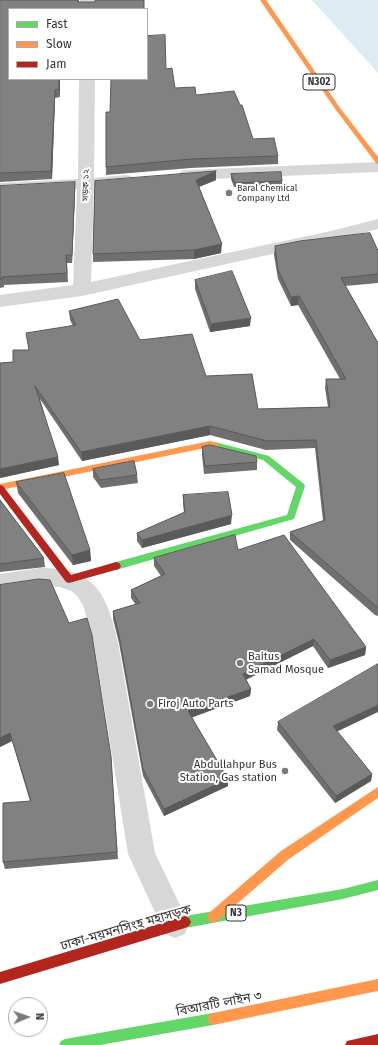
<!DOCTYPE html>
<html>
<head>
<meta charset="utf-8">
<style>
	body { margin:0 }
	#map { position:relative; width:378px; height:1045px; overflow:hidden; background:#fff; font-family:"Fira Sans",sans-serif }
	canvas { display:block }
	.legend { position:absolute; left:8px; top:8px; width:140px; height:72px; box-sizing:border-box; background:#fff; border:1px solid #adadad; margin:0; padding:5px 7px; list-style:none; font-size:12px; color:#333 }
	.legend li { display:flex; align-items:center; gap:8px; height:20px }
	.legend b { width:20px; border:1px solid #adadad }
	.north { position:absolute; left:8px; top:997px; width:40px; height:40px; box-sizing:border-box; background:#fff; border:1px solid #adadad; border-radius:50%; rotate:88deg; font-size:11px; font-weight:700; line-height:16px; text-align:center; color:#333 }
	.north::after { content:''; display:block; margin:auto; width:14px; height:18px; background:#7a7a7a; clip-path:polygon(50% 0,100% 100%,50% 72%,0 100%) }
</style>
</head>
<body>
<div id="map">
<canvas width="378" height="1045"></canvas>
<ul class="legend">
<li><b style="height:5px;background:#63d668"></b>Fast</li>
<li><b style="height:5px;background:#ff974d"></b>Slow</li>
<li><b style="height:5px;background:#b3261e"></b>Jam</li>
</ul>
<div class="north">N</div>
</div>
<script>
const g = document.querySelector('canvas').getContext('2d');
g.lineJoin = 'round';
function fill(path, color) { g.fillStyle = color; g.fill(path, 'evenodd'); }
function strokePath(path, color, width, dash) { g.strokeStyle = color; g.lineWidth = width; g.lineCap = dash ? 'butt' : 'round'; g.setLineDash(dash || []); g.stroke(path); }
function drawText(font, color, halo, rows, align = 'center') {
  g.font = font + ' "Fira Sans","Noto Sans Bengali",sans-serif'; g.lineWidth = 4; g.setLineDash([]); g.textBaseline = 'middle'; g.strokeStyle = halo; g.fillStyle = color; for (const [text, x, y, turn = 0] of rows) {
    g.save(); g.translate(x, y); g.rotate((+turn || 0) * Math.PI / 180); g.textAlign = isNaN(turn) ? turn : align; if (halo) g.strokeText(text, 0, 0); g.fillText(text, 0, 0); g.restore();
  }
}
fill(new Path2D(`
	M312,0H378V73Z`), '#ddebf3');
fill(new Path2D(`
	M80,0H94V9H80Z
	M79,79H95L94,178L125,175L131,176L133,180L131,184L94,188L91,282L331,231L378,219V229L331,241L82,296L0,307V295L73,285L77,189L0,193V183L78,179Z
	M378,162V172L187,180L181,179L179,175L181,171L187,170Z
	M40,568C96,568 107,594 118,643L155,853L189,924L185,934L175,938L165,934L128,854L94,643L83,605L77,596L71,591L60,587L40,586L0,592V574Z`), '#d7d7d7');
fill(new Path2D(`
	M215,442L269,456L304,484L305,486L294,519L116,570L113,569L111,566L113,563L116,562L287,515L296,487L263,460L212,447L211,445Z
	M378,880V890L343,899L185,928L181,926L179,922L181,918L185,916L343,889Z
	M213,1013L217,1015L219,1019L217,1023L213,1025L100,1045H59L61,1041L65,1039Z`), '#63d668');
fill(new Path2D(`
	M260,0H266L340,108L378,157V164L376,163L336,110Z
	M210,441L218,443L219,445L218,447H210L0,490V484Z
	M378,787V798L289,859L217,921L213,923L209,921L207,917L209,913L281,851Z
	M378,979V991L213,1025L209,1023L207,1019L209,1015L213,1013Z`), '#ff974d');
fill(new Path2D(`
	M0,485L3,486L71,575L116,562L119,563L121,566L119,569L69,583L66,582L0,494Z
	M185,916L189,918L191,922L189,926L185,928L0,984V972Z
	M378,1034V1045H345L347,1041Z`), '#b3261e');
fill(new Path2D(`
	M0,0H79V2H95L144,0L9,9L60,79V97L55,98L52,179L0,182Z
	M166,69L175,88L196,95L253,139L278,156V164L191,168L106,175V167L110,112Z
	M231,174L282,181V186L234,187L231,179Z
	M216,180L199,187L221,253L194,259L93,262V254L95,181Z
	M0,186L75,191L72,263H67L68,282L4,285V287L0,288Z
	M275,246L378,251V283L345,286L378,343V616L375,615L290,540V532L323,521L315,448L266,450L210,435L82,461L40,399L59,465L0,478V363L13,362L29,350L26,333L73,326L70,320L69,311L140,340L206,376L258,409L328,407L325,388L326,379H340L298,305L291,306L278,279L274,255Z
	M195,280L250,326L210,332L195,289Z
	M202,447L257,462V470L204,474L202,455Z
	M93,469L137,475L138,483L101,488L93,477Z
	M16,482L90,550L91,561L73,565L18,493Z
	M183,495L231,524L142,548L137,541V533L184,513L183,504Z
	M0,500L44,558L45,567L0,572Z
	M238,550L366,647L365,655L328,668L313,646L246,680L251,689L250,696L192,717L228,786L164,816L143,776L119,643L113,619V611L136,605L131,598V590L161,576L154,566V558Z
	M0,585L111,756L118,859L5,869L3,862L30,801L12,741L0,747Z
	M278,722L337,731L372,774L371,781L335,803L277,730Z`), '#6f6f6f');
fill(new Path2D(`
	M59,79H60V97L59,89Z
	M55,90V98L52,179L51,171Z
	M216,171V180L196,188V180Z
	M75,182V191L72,263V255Z
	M222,244L221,253L194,259V250Z
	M299,296L298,305L291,306V297Z
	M251,318L250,326L210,332L211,324Z
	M210,426V435L82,461L81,452Z
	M58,457L59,465L0,478V469Z
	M232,515L231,524L142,548V540Z
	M90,550L91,561L73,565L72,555Z
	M314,639L313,646L242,681L243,674Z
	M366,647L365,655L328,668L330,660Z
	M251,689L250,696L188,719V711Z
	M378,705V712L332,734L333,726Z
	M10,733L12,741L0,747V738Z
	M372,774L371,781L335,803L336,796Z
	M228,779V786L164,816V809Z`), '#5a5a5a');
const building = new Path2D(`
	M0,0H78V2H95V0H144V9H9V79H59V89L55,90L51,171L0,173Z
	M165,35L166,69L172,68L175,88L195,87L196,95L234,91L240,105H242L253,139L274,138L278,156L191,159L106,167V112H110L111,79H147V36Z
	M216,171L196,180L222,244L194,250L93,254L95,181Z
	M281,172L282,181L235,183L231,174Z
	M75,182L72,255H66L67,273L2,277V279H0V186Z
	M370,233L378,251V274L341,278L378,343V607H377L290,532L325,520L316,440L267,441L210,426L81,452L35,386L58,457L0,469V363L13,362V350H29L26,333L76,325L69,311L118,299L140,340L192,334L206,376L252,374L258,409L330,407L326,379H346L299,296L291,297L278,270L275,246L300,241Z
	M232,271L251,318L211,324L195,280Z
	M210,445L256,456L257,462L205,466L202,447Z
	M134,461L137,475L100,480L93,469Z
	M64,473L90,550L72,555L16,482Z
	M228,492L232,515L142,540L137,533L185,512L183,495Z
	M0,500L44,558L0,564Z
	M235,535L238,550L284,535L366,647L330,660L314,639L243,674L251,689L188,711L228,779L164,809L143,769L119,635L113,611L140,603L131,590L165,574L154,558Z
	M39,579L50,580L69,623L87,618L92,635L111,756L117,852L3,862V803L31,801L10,733L0,738V585Z
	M378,664V705L333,726L372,774L336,796L278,722Z`);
fill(building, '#818181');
strokePath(building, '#5a5a5a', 1);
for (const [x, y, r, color] of [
	[229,193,4,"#7a7a7a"],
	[240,663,4,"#7a7a7a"],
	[150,704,4,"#7a7a7a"],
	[285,771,4,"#7a7a7a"]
]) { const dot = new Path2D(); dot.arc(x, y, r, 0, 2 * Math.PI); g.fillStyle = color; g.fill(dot); strokePath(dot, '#fff', 1.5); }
drawText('9px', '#333', '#fff', [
	["সড়ক ১২",86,185,-89]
]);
drawText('9px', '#333', '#fff', [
	["Baral Chemical",237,188],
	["Company Ltd",237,198]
], 'left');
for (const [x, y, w] of [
	[319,82,32],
	[236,913,20]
]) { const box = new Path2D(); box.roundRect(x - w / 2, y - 8, w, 16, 3); g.fillStyle = '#fff'; g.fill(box); strokePath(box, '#333', 1); }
drawText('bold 10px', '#333', null, [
	["N302",319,82],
	["N3",236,913]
]);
drawText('11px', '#333', '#fff', [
	["Baitus",248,657],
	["Samad Mosque",248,670],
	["Firoj Auto Parts",158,704],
	["Abdullahpur Bus",277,765,"right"],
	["Station, Gas station",277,778,"right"]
], 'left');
drawText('13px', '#333', '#fff', [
	["ঢাকা-ময়মনসিংহ মহাসড়ক",126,928,-16],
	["বিআরটি লাইন ৩",219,1004,-11]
]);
</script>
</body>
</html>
